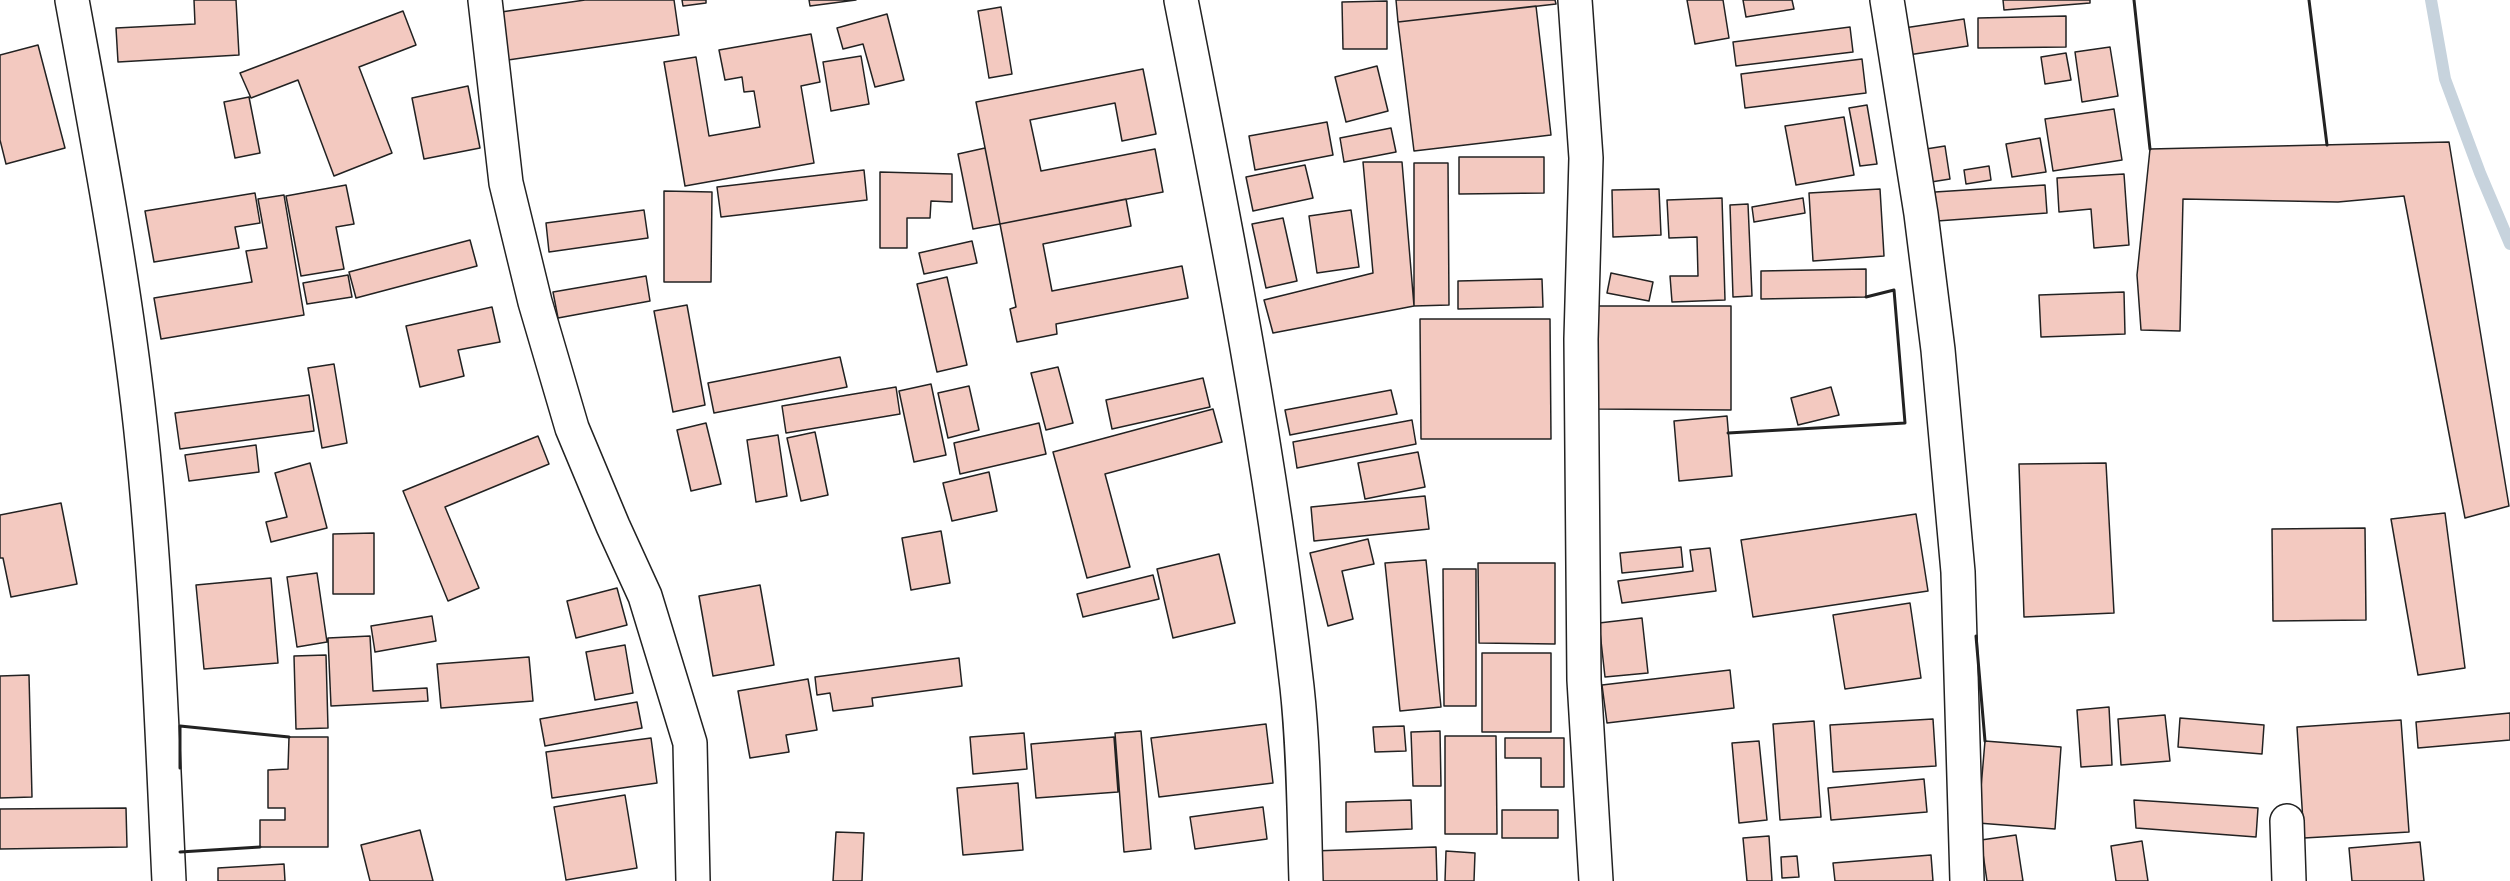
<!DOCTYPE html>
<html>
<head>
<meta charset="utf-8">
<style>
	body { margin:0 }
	canvas { display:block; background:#fff }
</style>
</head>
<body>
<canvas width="2510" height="881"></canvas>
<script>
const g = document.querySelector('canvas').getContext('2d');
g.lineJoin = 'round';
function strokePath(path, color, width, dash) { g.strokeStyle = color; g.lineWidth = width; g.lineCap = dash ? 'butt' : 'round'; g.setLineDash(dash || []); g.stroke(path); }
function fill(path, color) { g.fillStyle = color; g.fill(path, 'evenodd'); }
strokePath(new Path2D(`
	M2431,0L2445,79L2480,173L2510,244`), '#c7d3dd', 12);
const building = new Path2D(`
	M194,0H236L239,55L118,62L116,28L195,24Z
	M585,0H674L679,35L508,60L501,12Z
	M682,0H706V3L683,6Z
	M809,0H856L810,6Z
	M1396,0H1555L1556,4L1398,22Z
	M1687,0H1723L1729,38L1695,44Z
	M1743,0H1792L1794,9L1746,17Z
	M2003,0H2090V3L2004,10Z
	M1387,1V49H1343L1342,2Z
	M1536,6L1551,135L1414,151L1398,22Z
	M1001,7L1012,74L989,78L978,11Z
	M403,11L416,45L359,67L392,153L334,176L298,80L251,98L240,73Z
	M887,14L904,80L875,87L863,44L843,49L837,28Z
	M2066,16V47L1978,48V18Z
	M1964,19L1968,46L1908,55L1904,28Z
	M1850,27L1853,52L1736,66L1733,42Z
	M811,34L820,82L801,86L814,163L685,186L664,62L696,57L709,136L760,127L754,91L744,92L742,77L725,80L719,50Z
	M38,45L65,148L6,164L0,140V55Z
	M2110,47L2118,96L2082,102L2075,52Z
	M2066,53L2071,80L2045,84L2041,57Z
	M861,56L869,104L831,111L823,62Z
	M1862,59L1866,93L1745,108L1741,74Z
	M1377,66L1388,111L1346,122L1335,77Z
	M1143,69L1156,134L1122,141L1115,103L1030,120L1041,171L1155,149L1163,192L1000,224L976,102Z
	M468,86L480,148L424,159L412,98Z
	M249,97L260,153L235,158L224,102Z
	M1867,105L1877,164L1860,166L1849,108Z
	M2114,109L2122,160L2053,171L2045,119Z
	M1844,117L1854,175L1796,185L1785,126Z
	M1327,122L1333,155L1255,170L1249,136Z
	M1391,128L1396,152L1344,162L1340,138Z
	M2040,138L2046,172L2012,177L2006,144Z
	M2449,142L2509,506L2465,518L2404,196L2338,202L2183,199L2180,331L2141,330L2137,275L2150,149Z
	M1945,146L1950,179L1931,182L1926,149Z
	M985,148L1000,224L973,229L958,154Z
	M1459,157H1544V193L1459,194Z
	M1363,162H1402L1414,306L1273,333L1264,300L1373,273Z
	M1414,163H1448L1449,305L1414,306Z
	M1305,165L1313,198L1253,211L1246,177Z
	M1989,166L1991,180L1966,184L1964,170Z
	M864,170L867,200L721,217L717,187Z
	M880,172L952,174V202L931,201L930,218H907V248H880Z
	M2124,174L2129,245L2094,248L2091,209L2059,212L2057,178Z
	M346,185L354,224L336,227L344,269L301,276L286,196Z
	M2045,185L2047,213L1937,221L1935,192Z
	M1659,189L1661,235L1613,237L1612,190Z
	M1880,189L1884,256L1813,261L1809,193Z
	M664,191L712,192L711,282H664Z
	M255,193L260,223L235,227L239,248L154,262L145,211Z
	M284,195L304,315L161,339L154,298L252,282L246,251L267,248L258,199Z
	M1722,198L1725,300L1672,302L1670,276H1698L1697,237L1669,238L1667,200Z
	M1803,198L1805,213L1754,222L1752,207Z
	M1126,199L1131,226L1043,244L1052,291L1182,266L1188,298L1056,324L1057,334L1017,342L1010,309L1016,307L1000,224Z
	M1748,204L1752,296L1733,297L1730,205Z
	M644,210L648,238L549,252L546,223Z
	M1351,210L1359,267L1317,273L1309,216Z
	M1283,218L1297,281L1266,288L1252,224Z
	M470,240L477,266L356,298L349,272Z
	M972,241L977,263L924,274L919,253Z
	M1866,269V297L1761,299V271Z
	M1611,273L1653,282L1649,301L1607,293Z
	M348,275L352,297L307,304L303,283Z
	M646,276L650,301L558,318L553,292Z
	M947,277L967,365L937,372L917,284Z
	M1542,279L1543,307L1458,309V281Z
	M2124,292L2125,334L2041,337L2039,295Z
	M687,305L705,405L673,412L654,311Z
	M1596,306H1731V410L1596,409Z
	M492,307L500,342L458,350L464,376L420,387L406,326Z
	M1420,319H1550L1551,439H1421Z
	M840,357L847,387L714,413L708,383Z
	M334,364L347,443L322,448L308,368Z
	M1058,367L1073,423L1046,430L1031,373Z
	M1203,378L1210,407L1112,429L1106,400Z
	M931,384L946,455L914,462L899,391Z
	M969,386L979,430L948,438L938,393Z
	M896,387L900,414L786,433L782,406Z
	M1831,387L1839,415L1798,425L1791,398Z
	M1391,390L1397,414L1290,435L1285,410Z
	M309,395L314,431L180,449L175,413Z
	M1213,409L1222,442L1105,474L1130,567L1087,578L1053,452Z
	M1727,416L1732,476L1679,481L1674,421Z
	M1412,420L1416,444L1297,468L1293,442Z
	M706,423L721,484L691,491L677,430Z
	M1039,423L1046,454L960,474L954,443Z
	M815,432L828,495L801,501L787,438Z
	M778,435L787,496L756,502L747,440Z
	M538,436L549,464L445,507L479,588L448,601L403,491Z
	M256,445L259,472L189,481L185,455Z
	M1418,452L1425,487L1365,499L1358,463Z
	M310,463L327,528L271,542L266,522L287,517L275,473Z
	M2106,463L2114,613L2024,617L2019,464Z
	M989,472L997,511L952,521L943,483Z
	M1425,496L1429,529L1314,541L1311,507Z
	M61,503L77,584L11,597L3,558H0V515Z
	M2445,513L2465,668L2418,675L2391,519Z
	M1916,514L1928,591L1753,617L1741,540Z
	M2365,528L2366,620L2273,621L2272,529Z
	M941,531L950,583L911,590L902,538Z
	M374,533V594H333V534Z
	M1368,539L1374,564L1342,571L1353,619L1328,626L1310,553Z
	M1681,547L1683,567L1622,573L1620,553Z
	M1710,548L1716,591L1622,603L1618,581L1693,571L1690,550Z
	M1219,554L1235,623L1173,638L1157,569Z
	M1426,560L1441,707L1400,711L1385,563Z
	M1478,563H1555V644L1479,643Z
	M1443,569H1476V706H1444Z
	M317,573L327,642L297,647L287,577Z
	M1153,575L1159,599L1083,617L1077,594Z
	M271,578L278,663L204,669L196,585Z
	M760,585L774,665L713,676L699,596Z
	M617,588L627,625L576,638L567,601Z
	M1910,603L1921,678L1845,689L1833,615Z
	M432,616L436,641L375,652L371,626Z
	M1642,618L1648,673L1605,677L1599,623Z
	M370,636L373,691L427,688L428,701L331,706L328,638Z
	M625,645L633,693L595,700L586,652Z
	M1482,653H1551V732H1482Z
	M326,655L328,728L296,729L294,656Z
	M529,657L533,701L441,708L437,664Z
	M959,658L962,686L872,698L873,706L833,711L830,693L817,695L815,677Z
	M1730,670L1734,708L1607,723L1602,685Z
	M29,675L32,797L0,798V676Z
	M808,679L817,730L786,735L789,752L750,758L738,691Z
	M637,702L642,728L545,746L540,719Z
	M2109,707L2112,765L2081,767L2077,710Z
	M2510,713V740L2418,748L2416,722Z
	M2165,715L2170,761L2121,765L2118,719Z
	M2180,718L2264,725L2262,754L2178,747Z
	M1933,719L1936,766L1833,772L1830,725Z
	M2401,720L2409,832L2304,838L2297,727Z
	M1814,721L1821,817L1780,820L1773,724Z
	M1266,724L1273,783L1159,797L1151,738Z
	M1404,726L1406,751L1375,752L1373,727Z
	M1141,731L1151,849L1124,852L1115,733Z
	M1440,731L1441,786H1413L1411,732Z
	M1024,733L1027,769L973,774L970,737Z
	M1445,736H1496L1497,834H1445Z
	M289,737H328V847H260V820H285V808H268V770L288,769Z
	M1114,737L1118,792L1036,798L1031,744Z
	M651,738L657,783L552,798L546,752Z
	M1505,738H1564V787H1541V758H1505Z
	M1759,741L1767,820L1739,823L1732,743Z
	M1985,741L2061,747L2055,829L1978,823Z
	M1924,779L1927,812L1831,820L1828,788Z
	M1018,783L1023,850L963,855L957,788Z
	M625,795L637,868L566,880L554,807Z
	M1411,800L1412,829L1346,832V802Z
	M2134,800L2258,808L2256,837L2136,828Z
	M1263,807L1267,839L1195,849L1190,817Z
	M126,808L127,847L0,849V809Z
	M1502,810H1558V838H1502Z
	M420,830L433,881H370L361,845Z
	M836,832L864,833L862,881H833Z
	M2016,835L2023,881H1987L1981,840Z
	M1769,836L1772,881H1747L1743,838Z
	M2142,841L2148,881H2116L2111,846Z
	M2420,842L2424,881H2352L2349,848Z
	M1436,847L1437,881H1313L1312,851Z
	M1446,851L1475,853L1474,881H1445Z
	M1931,855L1933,881H1835L1833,863Z
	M1797,856L1799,877L1782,878L1781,857Z
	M284,864L285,881H218V868Z`);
fill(building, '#f3c9c0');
strokePath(building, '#222', 1.5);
const street = new Path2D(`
	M72,0C95,126 119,252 135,380C156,546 161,714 169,881
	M485,0L506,183L535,302L572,428L613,526L645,596L690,743L693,881
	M1181,0C1226,228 1271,456 1297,687C1304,751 1304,817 1306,881
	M1575,0L1586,158L1581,339L1584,680L1596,881
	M1887,0L1921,214L1938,350L1958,572L1967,881
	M2287,821L2289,881`);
strokePath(street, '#222', 36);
strokePath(street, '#fff', 33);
strokePath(new Path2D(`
	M2134,0L2150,149
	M2309,0L2327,145
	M1728,433L1905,423L1894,290L1866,297
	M1976,636L1985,741
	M180,768V726L289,737
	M180,852L260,847`), '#222', 3);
</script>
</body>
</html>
